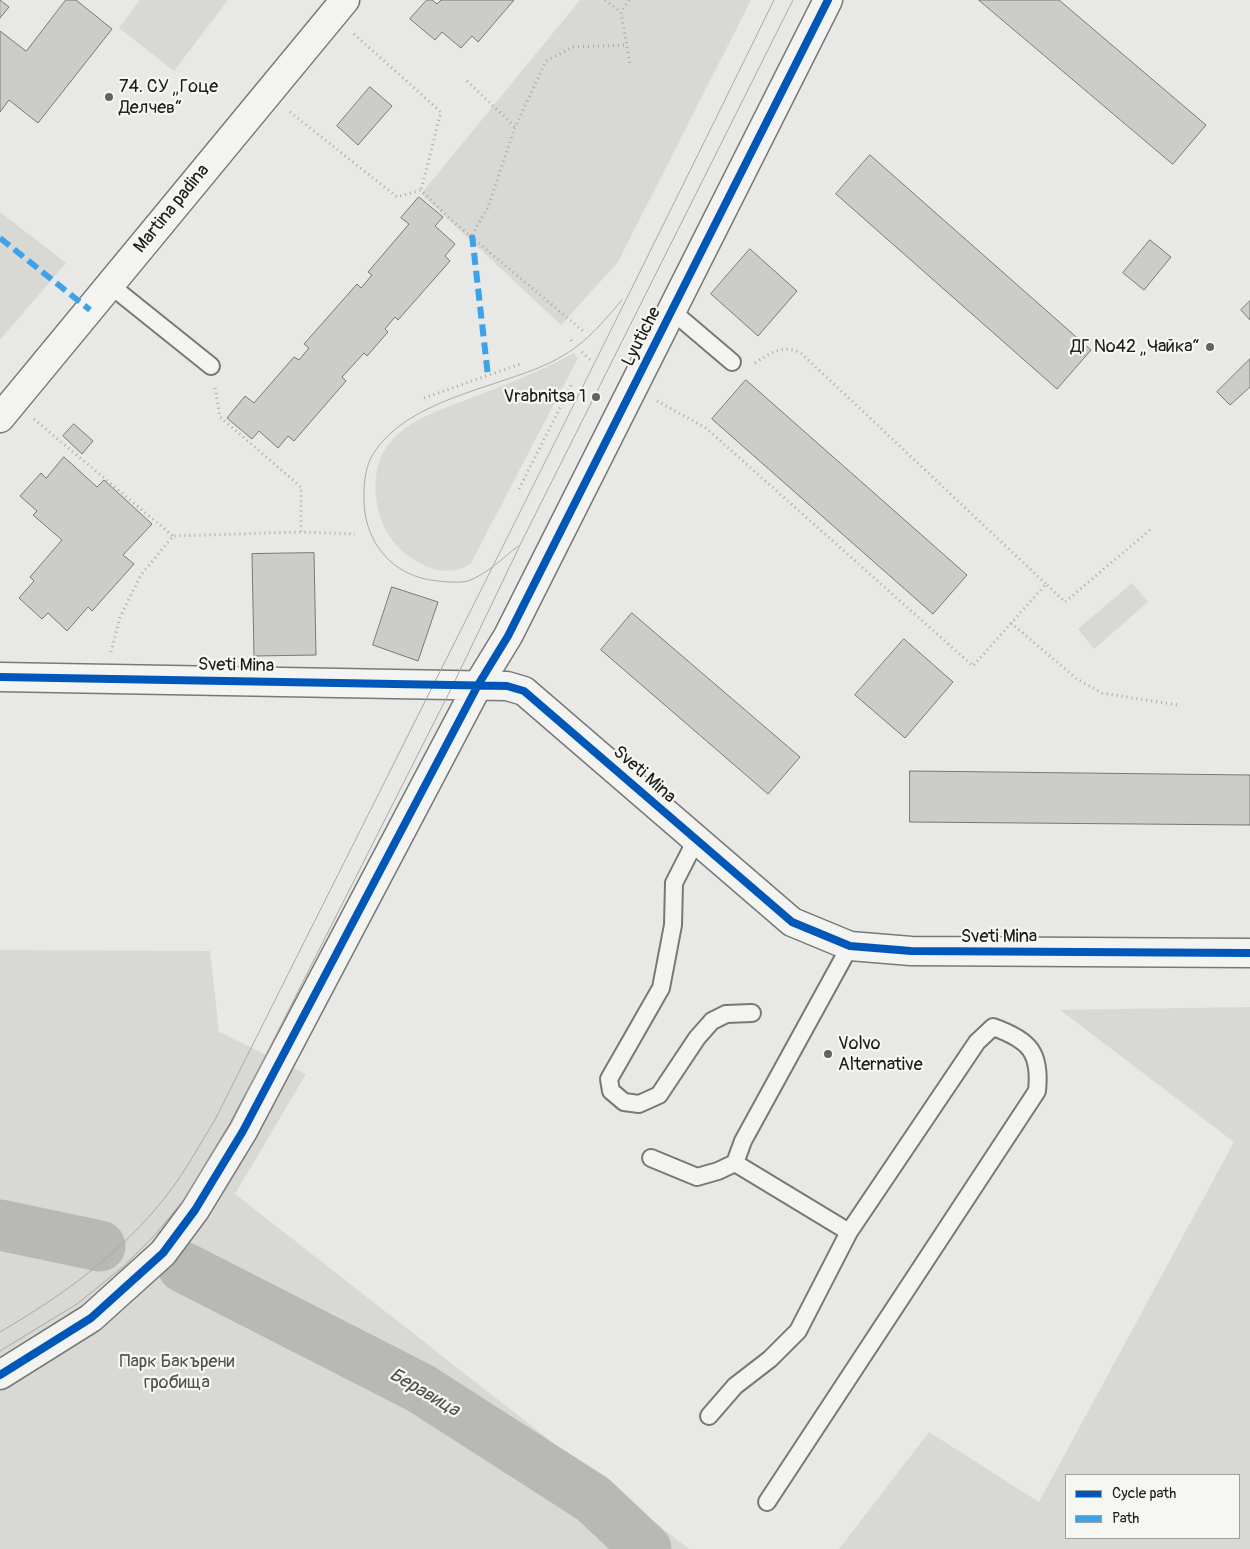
<!DOCTYPE html>
<html>
<head>
<meta charset="utf-8">
<style>
	body { margin:0 }
	#map { position:relative; width:1250px; height:1549px; overflow:hidden; background:#e8e8e6; font-family:Pangolin,sans-serif }
	canvas { display:block }
	.legend { position:absolute; left:1065px; top:1474px; width:175px; height:65px; box-sizing:border-box; background:#f6f6f2; border:1px solid #9f9f9c; margin:0; padding:6px 9px; list-style:none; font-size:15px; color:#1c1c1c }
	.legend li { display:flex; align-items:center; gap:10px; height:25px }
	.legend b { width:25px; border:1px solid #9f9f9c }
</style>
</head>
<body>
<div id="map">
<canvas width="1250" height="1549"></canvas>
<ul class="legend">
<li><b style="height:6px;background:#0057b8"></b>Cycle path</li>
<li><b style="height:6px;background:#3da2ea"></b>Path</li>
</ul>
</div>
<script>
const g = document.querySelector('canvas').getContext('2d');
g.lineJoin = 'round';
function fill(path, color) { g.fillStyle = color; g.fill(path, 'evenodd'); }
function strokePath(path, color, width, dash) { g.strokeStyle = color; g.lineWidth = width; g.lineCap = dash ? 'butt' : 'round'; g.setLineDash(dash || []); g.stroke(path); }
function drawText(font, color, halo, rows, align = 'center') {
  g.font = font + ' Pangolin,sans-serif'; g.lineWidth = 4.5; g.setLineDash([]); g.textBaseline = 'middle'; g.strokeStyle = halo; g.fillStyle = color; for (const [text, x, y, turn = 0] of rows) {
    g.save(); g.translate(x, y); g.rotate((+turn || 0) * Math.PI / 180); g.textAlign = isNaN(turn) ? turn : align; if (halo) g.strokeText(text, 0, 0); g.fillText(text, 0, 0); g.restore();
  }
}
fill(new Path2D(`
	M140,0H228L174,71L119,28Z
	M580,0H751L618,262L561,325L421,194Z
	M0,212L66,263L0,340Z
	M574,353L578,358L471,563C445,583 406,561 390,537C372,511 369,465 391,441C415,415 452,406 484,393C515,381 545,369 574,353Z
	M1132,583L1148,602L1094,649L1078,629Z
	M0,950L210,951L219,1032L306,1074L235,1194L689,1549H0Z
	M1250,1007V1549H839L929,1432L1039,1502L1234,1142L1060,1010ZM1066,1475H1239V1538H1066Z`), '#d8d8d5');
strokePath(new Path2D(`
	M0,1225L100,1246
	M183,1267L420,1388L593,1499L646,1549`), '#b8b8b6', 51);
const building = new Path2D(`
	M0,0L9,7L0,18Z
	M66,0H76L112,29L38,123L9,100L0,112V31L26,51Z
	M427,0H432L437,4L441,0H514L478,42L472,36L461,48L442,32L435,40L410,19Z
	M979,0H1059L1206,125L1173,164Z
	M370,87L392,106L358,145L337,126Z
	M870,155L1091,350L1057,389L836,194Z
	M419,197L443,217L435,226L455,244L445,256L450,261L398,320L395,317L385,329L388,332L367,356L364,353L342,377L346,381L294,441L288,436L278,448L259,431L252,439L227,418L245,396L254,403L294,357L299,360L309,348L304,344L357,284L361,288L372,275L368,272L409,224L401,218Z
	M1150,240L1171,257L1144,290L1123,273Z
	M750,249L797,291L758,336L711,294Z
	M1250,301V320L1241,310Z
	M1250,359V387L1230,405L1217,392Z
	M746,380L967,575L933,614L712,419Z
	M74,424L93,441L82,454L63,436Z
	M64,457L97,487L104,480L152,524L123,555L134,564L92,611L88,607L67,631L48,613L42,619L19,598L34,581L30,577L62,540L33,515L37,511L20,496L41,473L46,478Z
	M314,553L316,655L254,656L252,554Z
	M392,587L438,602L418,661L373,645Z
	M632,613L800,757L768,794L601,650Z
	M904,639L953,682L905,738L855,695Z
	M910,771L1250,775V825L910,822Z`);
fill(building, '#ccccca');
strokePath(building, '#787877', 1);
const lane = new Path2D(`
	M110,285L211,366
	M672,311L732,362
	M696,840L674,883L673,925L661,988L609,1079L611,1091L624,1102L639,1104L659,1095L697,1038L712,1021L726,1014L752,1013
	M651,1158L697,1177L718,1171L735,1163L743,1141L850,946
	M735,1163L849,1232
	M709,1416L735,1386L770,1359L798,1331L849,1232L977,1042L993,1027C1030,1040 1041,1053 1037,1091L767,1502`);
const street = new Path2D(`
	M0,418L345,0
	M0,677L507,686L524,691L792,922L850,946L911,951L1250,953
	M0,1375L91,1318L163,1253L195,1210L243,1131L478,685L508,636L828,0`);
strokePath(lane, '#787877', 20);
strokePath(street, '#787877', 31);
strokePath(new Path2D(`
	M605,0L621,12
	M629,0L621,12L630,64
	M354,34L441,112L421,190
	M467,81L515,127
	M290,112L397,197L421,190L449,218L583,331
	M472,235L488,207L515,127L546,61L573,47L627,45
	M571,340L572,342
	M582,352L590,360
	M755,363C770,353 783,344 801,353L1046,584
	M215,388L220,417L301,487V532L355,534
	M424,398L520,364
	M657,401L706,428L973,666L1046,584L1065,602L1151,529
	M34,419L173,536
	M519,489L573,382
	M1011,623L1077,679L1102,693L1178,705
	M111,652L120,617L141,575L173,536L301,532`), '#a9a9a8', 3, [1, 4]);
strokePath(lane, '#f3f3f1', 16);
strokePath(street, '#f3f3f1', 28);
strokePath(new Path2D(`
	M518,546C503,558 487,574 468,581C460,583 447,582 438,581C391,577 362,540 364,494C364,480 366,466 373,454C406,401 491,389 545,365C581,349 597,329 622,300
	M0,1332C63,1295 121,1254 167,1195C185,1172 200,1144 216,1118C402,746 591,374 774,0
	M0,1351L77,1304L124,1266L154,1236L182,1202L231,1124L453,685L521,543L793,0`), '#a9a9a8', 1);
strokePath(new Path2D(`
	M472,235L488,376
	M0,238L90,310`), '#3da2ea', 6, [12, 6]);
strokePath(new Path2D(`
	M0,677L507,686L524,691L792,922L850,946L911,951L1250,953
	M0,1375L91,1318L163,1253L195,1210L243,1131L478,685L508,636L828,0`), '#0057b8', 8);
for (const [x, y, r, color] of [
	[109,97,5,"#636363"],
	[1210,347,5,"#636363"],
	[596,397,5,"#636363"],
	[828,1054,5,"#636363"]
]) { const dot = new Path2D(); dot.arc(x, y, r, 0, 2 * Math.PI); g.fillStyle = color; g.fill(dot); strokePath(dot, '#f6f6f2', 2); }
drawText('18px', '#1c1c1c', '#f6f6f2', [
	["74. СУ „Гоце",119,87],
	["Делчев“",119,108],
	["ДГ №42 „Чайка“",1200,347,"right"],
	["Vrabnitsa 1",586,397,"right"],
	["Volvo",838,1044],
	["Alternative",838,1065]
], 'left');
drawText('18px', '#1c1c1c', '#f6f6f2', [
	["Martina padina",172,209,-51],
	["Lyutiche",642,337,-63],
	["Sveti Mina",236,666,1],
	["Sveti Mina",644,775,41],
	["Sveti Mina",999,937]
]);
drawText('18px', '#51514f', '#f6f6f2', [
	["Парк Бакърени",177,1362],
	["гробища",177,1383]
]);
drawText('italic 19px', '#525251', '#f6f6f2', [
	["Беравица",424,1393,30]
]);
</script>
</body>
</html>
